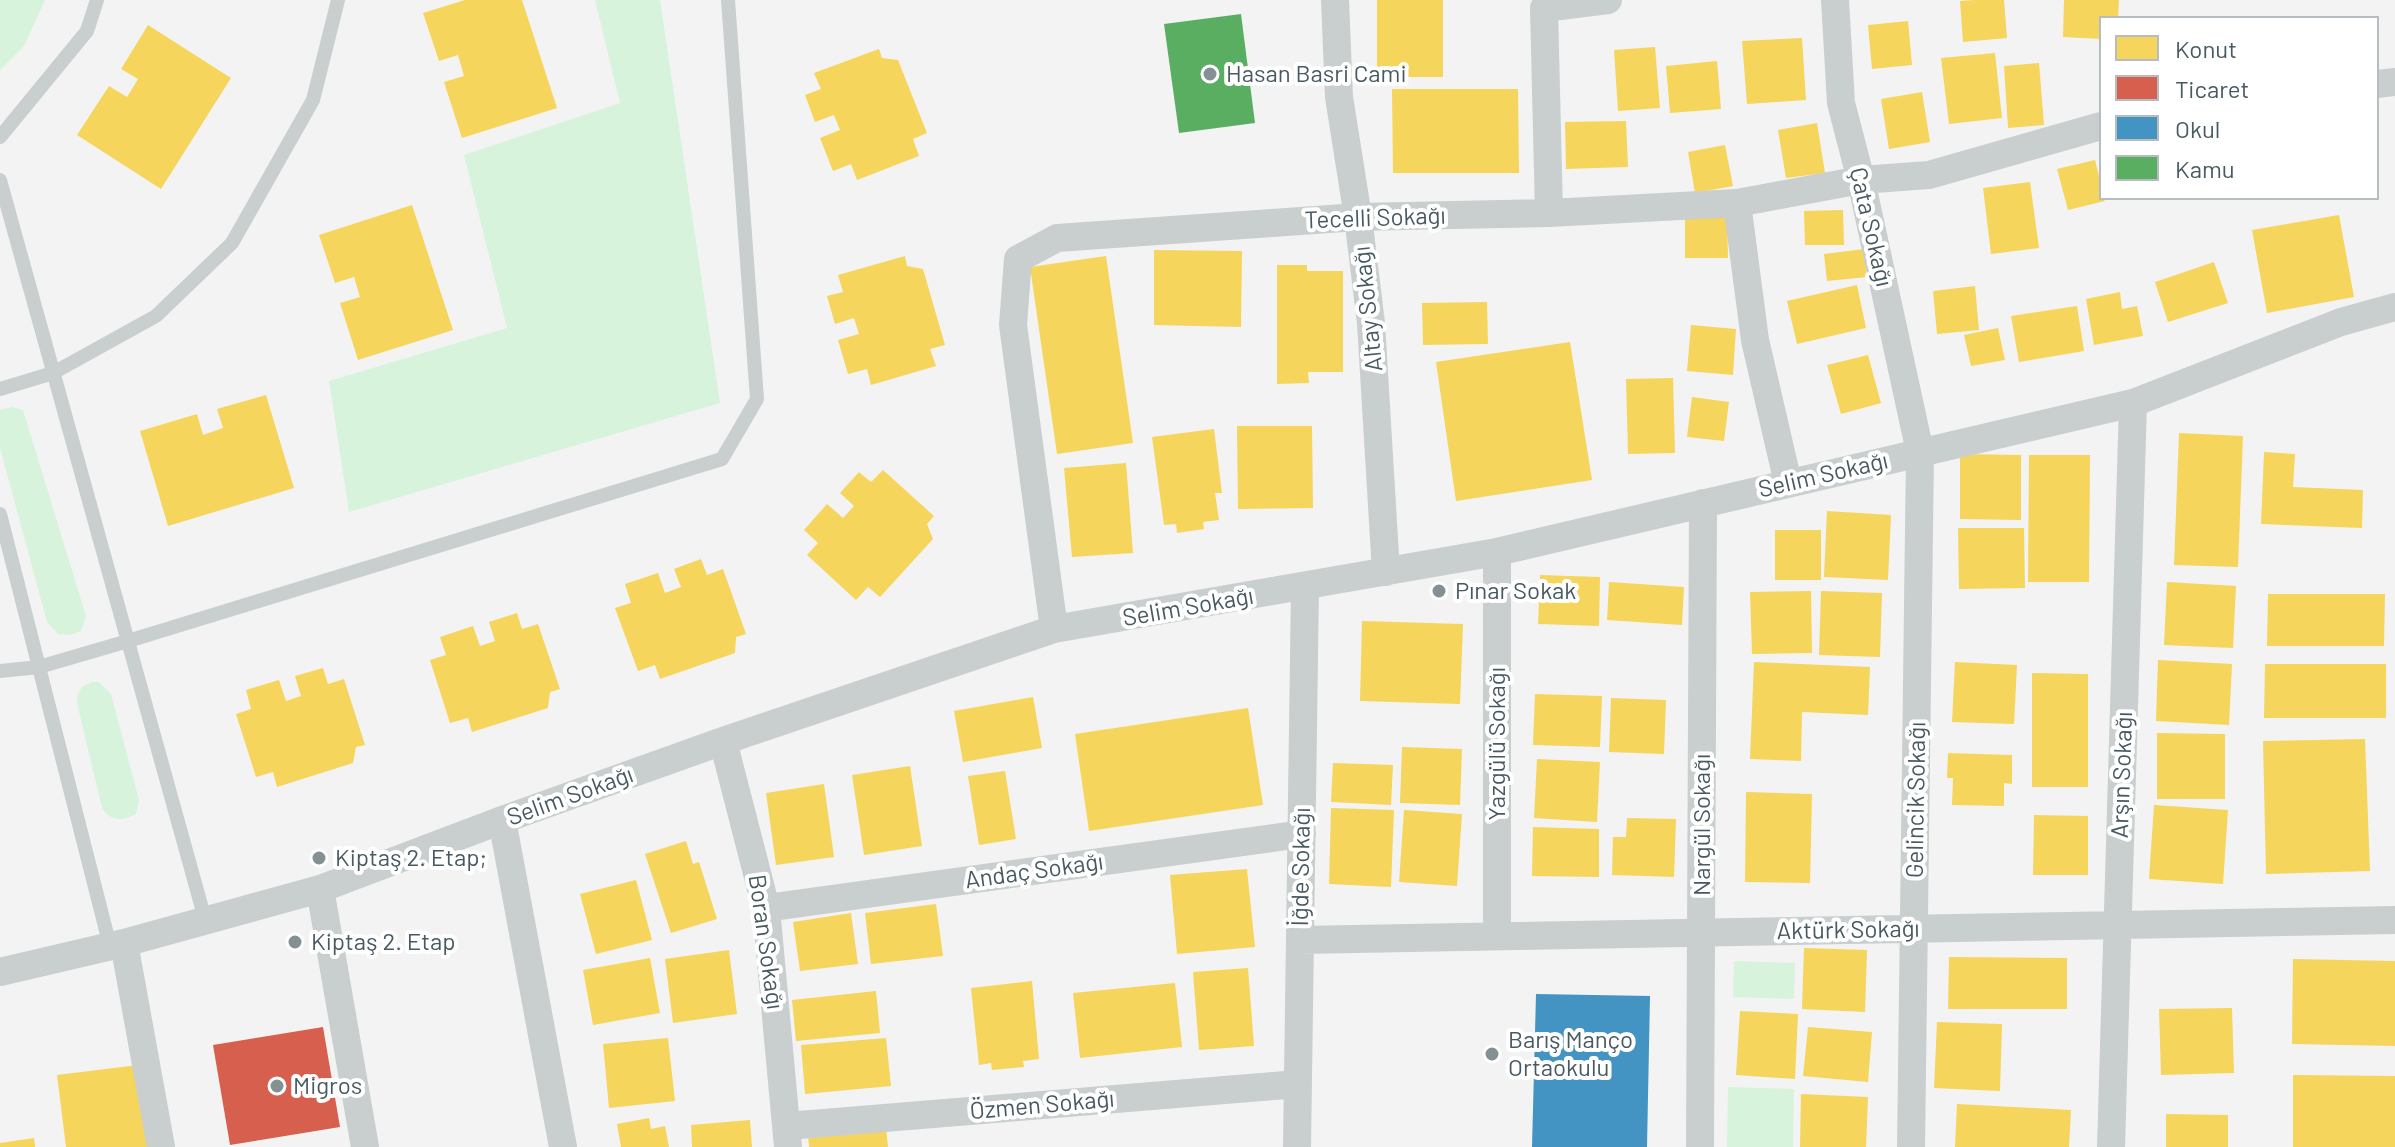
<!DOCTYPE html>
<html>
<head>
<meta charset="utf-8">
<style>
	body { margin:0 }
	#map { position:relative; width:2395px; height:1147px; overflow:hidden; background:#f3f3f3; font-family:Barlow,sans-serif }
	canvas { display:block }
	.legend { position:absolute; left:2099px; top:16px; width:280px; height:184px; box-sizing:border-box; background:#fff; border:2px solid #b6bdc0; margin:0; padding:10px 14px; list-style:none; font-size:24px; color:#485a61 }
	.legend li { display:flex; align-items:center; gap:16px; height:40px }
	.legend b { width:40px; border:2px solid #b6bdc0 }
</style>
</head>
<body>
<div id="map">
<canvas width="2395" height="1147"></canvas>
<ul class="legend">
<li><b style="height:22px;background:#f6d55c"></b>Konut</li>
<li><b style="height:22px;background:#d6604d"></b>Ticaret</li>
<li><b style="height:22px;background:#4393c3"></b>Okul</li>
<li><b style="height:22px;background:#5aae61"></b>Kamu</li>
</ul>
</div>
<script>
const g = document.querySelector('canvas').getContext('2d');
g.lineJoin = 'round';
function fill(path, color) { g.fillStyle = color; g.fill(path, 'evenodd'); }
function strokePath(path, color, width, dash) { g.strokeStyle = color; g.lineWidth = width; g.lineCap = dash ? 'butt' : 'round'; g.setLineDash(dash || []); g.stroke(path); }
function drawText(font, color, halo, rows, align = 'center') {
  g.font = font + ' Barlow,sans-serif'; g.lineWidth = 8; g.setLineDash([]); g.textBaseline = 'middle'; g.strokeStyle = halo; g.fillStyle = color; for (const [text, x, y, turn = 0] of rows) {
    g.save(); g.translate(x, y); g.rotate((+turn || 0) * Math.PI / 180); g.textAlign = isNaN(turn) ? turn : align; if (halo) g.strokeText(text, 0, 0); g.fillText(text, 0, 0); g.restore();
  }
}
fill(new Path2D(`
	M0,0H45L24,46L0,70Z
	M595,0H660L720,403L349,512L329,381L507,328L464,155L620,103Z
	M12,407L23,410L86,616L81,631L70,635L58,634L47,622L0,448V410Z
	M92,682H99L111,694L139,800L136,814C123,821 111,822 102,808L77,703C78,690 80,687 92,682Z
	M1734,961L1795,963L1794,999L1733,997Z
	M1728,1087L1794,1089L1793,1147H1727Z`), '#d7f3dc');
fill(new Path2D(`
	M465,0H522L557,108L462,138L444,82L464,76L458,55L439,61L423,13Z
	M1377,0H1443V77H1377Z
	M1975,0H2004L2007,38L1963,42L1960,1Z
	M2064,0H2119L2118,18H2101V39L2063,37Z
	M1908,21L1912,65L1872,69L1868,25Z
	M148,25L231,78L161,189L77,135L109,86L127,97L138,79L121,69Z
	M1802,38L1806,100L1747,104L1742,41Z
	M1655,47L1660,108L1618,111L1614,50Z
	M879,49L882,58L898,60L927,133L913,139L919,156L857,180L851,164L833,171L820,138L840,130L834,115L815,122L805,95L821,89L814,73Z
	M1995,53L2002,118L1949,124L1941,58Z
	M1717,61L1721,109L1670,113L1666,66Z
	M2039,63L2044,125L2008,128L2004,66Z
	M1392,89H1518L1519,173H1393Z
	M1922,92L1930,142L1889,149L1881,99Z
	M1626,121L1628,167L1566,169L1565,122Z
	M1817,123L1825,173L1786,178L1778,130Z
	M1725,145L1733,186L1695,193L1688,152Z
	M2095,160L2101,184V198L2105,201L2068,210L2057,169Z
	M2030,182L2039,248L1991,254L1983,188Z
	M412,205L453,330L358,360L340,303L360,297L354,277L335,283L319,235Z
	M1843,210L1844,245H1805L1804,211Z
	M2339,215L2354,297L2267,313L2252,230Z
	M1685,216H1727L1728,258H1685Z
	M1864,249L1867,277L1827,281L1824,254Z
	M1154,250L1242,251L1241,327L1154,325Z
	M905,256L907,266L923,269L945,345L930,349L936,366L871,385L867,369L848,374L838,340L859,334L854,318L835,324L827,296L843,292L838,275Z
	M1106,256L1133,443L1057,454L1030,267Z
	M2214,262L2228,303L2168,322L2155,282Z
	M1277,265H1307V271H1343V372H1308L1309,383L1277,384Z
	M1857,285L1866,328L1797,344L1787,301Z
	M1975,286L1979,330L1937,334L1933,291Z
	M2120,292L2122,309L2137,306L2143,336L2094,345L2086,299Z
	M1487,302L1488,344L1423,345L1422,303Z
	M2077,306L2084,351L2019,362L2011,316Z
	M1691,325L1736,329L1733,375L1687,371Z
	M1998,328L2005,360L1971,366L1964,335Z
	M1570,342L1592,480L1456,501L1436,362Z
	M1868,355L1881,403L1841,414L1827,365Z
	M1673,378L1675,453L1628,454L1626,379Z
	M266,395L294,488L168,526L140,431L197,414L203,435L223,428L217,409Z
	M1692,397L1729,402L1724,441L1687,437Z
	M1237,426H1312L1313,508L1238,509Z
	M1214,429L1222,493H1215L1219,520L1203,522L1204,529L1177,533L1176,524L1164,525L1152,437Z
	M2179,433L2243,436L2238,567L2174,565Z
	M2264,452L2295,454L2293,487L2363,490L2362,528L2261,524Z
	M1960,454L2021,455V520L1960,519Z
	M2029,455H2090L2089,582H2028Z
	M1126,463L1133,553L1072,557L1064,468Z
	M883,470L934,516L927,524L933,539L880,597L868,587L856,600L807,555L818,543L804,530L827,504L843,518L854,506L840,493L859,472L871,482Z
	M1827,511L1891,515L1888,580L1824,577Z
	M1958,528H2024L2025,588L1959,589Z
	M1775,530H1821V580H1775Z
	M701,559L707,575L723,569L746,634L736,637L735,653L660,679L655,665L638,671L615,608L631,603L625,584L658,573L665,593L681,587L674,569Z
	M1540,575L1600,577L1599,626L1538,624Z
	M1609,582L1684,587L1682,625L1607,620Z
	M2167,582L2236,586L2233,648L2164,645Z
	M1811,591L1812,653L1752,654L1750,592Z
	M1821,591L1882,593L1880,657L1819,655Z
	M2268,594H2385L2384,646H2267Z
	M517,613L522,629L538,624L560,689L550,692L548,708L472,732L468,718L450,723L430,660L446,655L440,637L473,626L480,646L495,641L489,622Z
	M1362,621L1463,624L1460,704L1360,701Z
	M2158,660L2232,664L2229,725L2156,721Z
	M1754,662L1870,667L1868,715L1802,712L1801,761L1750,759Z
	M1955,662L2017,665L2014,724L1952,722Z
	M2265,664H2386V718H2264Z
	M323,668L328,684L344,679L365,745L356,747L353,763L277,787L273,772L256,777L236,714L251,709L246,690L279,680L286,701L301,696L295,676Z
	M2032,673L2088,674V787H2032Z
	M1535,694L1602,696L1600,747L1533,745Z
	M1033,697L1042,748L963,762L954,711Z
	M1611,698L1666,700L1664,754L1609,752Z
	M1248,708L1263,805L1089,831L1075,734Z
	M2157,733L2225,734V799H2157Z
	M2365,739L2370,871L2266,874L2263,741Z
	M1402,747L1462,749L1460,805L1400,803Z
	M1948,753L2012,755V784L2004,783V806L1952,805L1953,778H1947Z
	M1537,759L1600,762L1597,822L1534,818Z
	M1333,763L1393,765L1391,805L1331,802Z
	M910,766L922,846L864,855L852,775Z
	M1005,771L1016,839L979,845L968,776Z
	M824,784L834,857L776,865L766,793Z
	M1746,792L1812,794L1810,883L1745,882Z
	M2154,805L2228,810L2223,884L2149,879Z
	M1331,808L1394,810L1391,887L1329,884Z
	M1404,810L1462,814L1457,886L1399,882Z
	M2034,815L2088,816V875H2033Z
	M1627,818L1676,819L1674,877L1612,875L1613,837H1626Z
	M1533,827L1599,829V877L1532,876Z
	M686,841L693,864L699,862L717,919L671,933L645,854Z
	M1247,869L1255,947L1177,954L1170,875Z
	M636,880L652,940L596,954L580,894Z
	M936,904L943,956L871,964L865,913Z
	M851,913L858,964L800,971L793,922Z
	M1804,948L1867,950L1865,1012L1802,1009Z
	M729,950L737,1014L673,1023L665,959Z
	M1949,957L2067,958V1009H1948Z
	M650,958L660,1013L593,1025L583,970Z
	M2293,959L2395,961V1046L2292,1044Z
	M1248,968L1254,1046L1199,1050L1193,972Z
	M1032,981L1039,1059L1023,1061L1024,1067L992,1070L991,1063L979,1065L971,988Z
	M1175,983L1182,1047L1080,1058L1073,993Z
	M876,991L880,1033L796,1041L792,1000Z
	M2232,1008L2234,1073L2161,1075L2159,1009Z
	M1740,1011L1798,1014L1795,1079L1736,1075Z
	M1937,1022L2002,1024L2000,1091L1934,1088Z
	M1808,1027L1872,1032L1868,1082L1803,1076Z
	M668,1038L675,1101L609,1108L603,1044Z
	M886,1038L891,1086L805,1094L801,1045Z
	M138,1065L148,1147H66L57,1075Z
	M2293,1075L2395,1076V1147H2293Z
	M1801,1094L1868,1097L1866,1147H1800Z
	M1957,1104L2071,1110L2069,1147H1955Z
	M2166,1114L2228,1115V1147H2166Z
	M649,1118L651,1129L665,1126L669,1147H621L617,1124Z
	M750,1120L752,1147H692L691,1125Z
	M886,1127L888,1147H809L808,1134Z
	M34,1138L35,1147H0V1143Z`), '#f6d55c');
fill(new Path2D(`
	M323,1027L340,1127L230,1145L213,1045Z`), '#d6604d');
fill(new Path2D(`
	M1536,994L1650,996L1647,1147H1532Z`), '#4393c3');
fill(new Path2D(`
	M1241,14L1255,123L1179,133L1164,24Z`), '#5aae61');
strokePath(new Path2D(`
	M0,137L87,31L97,0
	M0,180L205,919
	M0,389L53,373L156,316L232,243L313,100L338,0
	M0,514L110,946
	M0,671L39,667L128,641L722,459L757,399L728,0`), '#c9cecf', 14);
strokePath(new Path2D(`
	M1335,0L1339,97L1358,217L1371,323L1386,572
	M1835,0L1841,103L1861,180L1920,452L1911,1147
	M2377,84L2395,82
	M1737,203L1755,340L1788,483
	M1549,213L1544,8L1608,0
	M1497,552V936
	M1054,629L1013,325L1018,259L1057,238L1358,217L1549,213L1737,203L1861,180L1929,175L2101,126
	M723,741L766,908L788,1147
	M502,820L563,1147
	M320,889L365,1147
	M766,908L1302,834
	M1300,940L2395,920
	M124,943L161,1147
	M0,972L124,943L320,889L502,820L723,741L1054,629L1497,552L2133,403L2341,322L2395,307
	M787,1126L1298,1084
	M1297,1147L1305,587
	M1700,1147L1703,503
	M2111,1147L2133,403`), '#c9cecf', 28);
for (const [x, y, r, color] of [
	[1210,74,8,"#849094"],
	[1439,591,8,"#849094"],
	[319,858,8,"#849094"],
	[295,942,8,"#849094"],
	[1492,1054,8,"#849094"],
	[277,1086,8,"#849094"]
]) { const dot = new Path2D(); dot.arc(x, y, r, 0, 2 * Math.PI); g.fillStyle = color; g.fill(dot); strokePath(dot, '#fff', 3); }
drawText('24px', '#485a61', '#fff', [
	["Hasan Basri Cami",1226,74],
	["Pınar Sokak",1455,591],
	["Kiptaş 2. Etap;",335,858],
	["Kiptaş 2. Etap",311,942],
	["Barış Manço",1508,1040],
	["Ortaokulu",1508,1068],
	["Migros",293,1086]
], 'left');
drawText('24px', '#485a61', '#fff', [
	["Tecelli Sokağı",1375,218,-2],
	["Çata Sokağı",1871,227,77],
	["Altay Sokağı",1368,309,-96],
	["Selim Sokağı",1823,475,-13],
	["Selim Sokağı",1188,607,-10],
	["Yazgülü Sokağı",1497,744,-90],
	["Arşın Sokağı",2122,775,-88],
	["Selim Sokağı",570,796,-20],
	["Gelincik Sokağı",1916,800,-89],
	["Nargül Sokağı",1702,825,-90],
	["İğde Sokağı",1301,867,-89],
	["Andaç Sokağı",1034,871,-8],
	["Aktürk Sokağı",1848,930,-1],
	["Boran Sokağı",766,942,82],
	["Özmen Sokağı",1042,1105,-5]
]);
</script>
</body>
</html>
